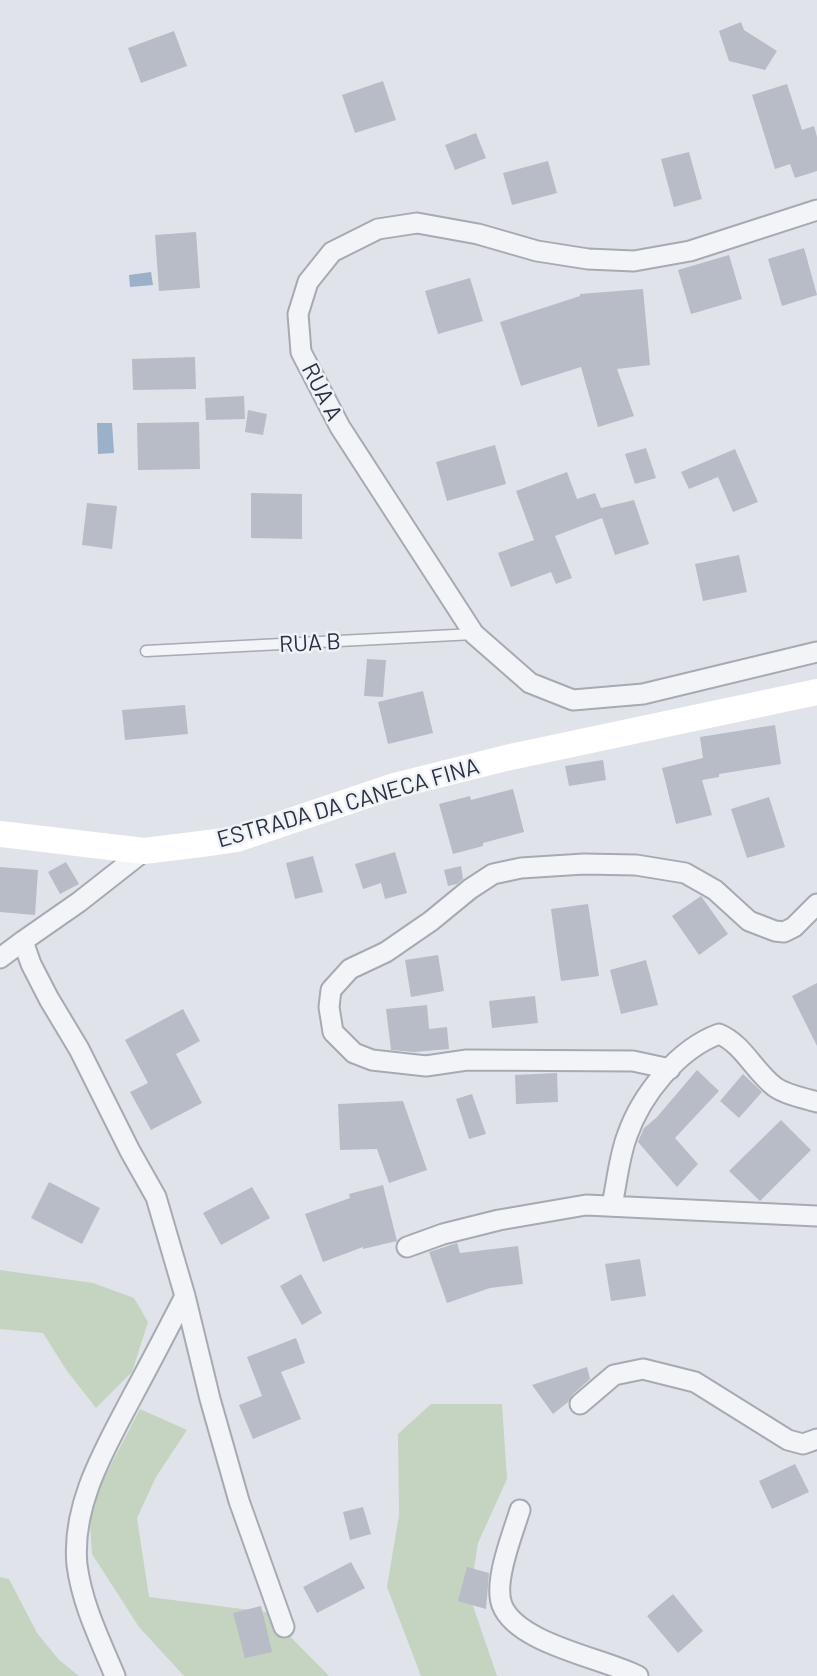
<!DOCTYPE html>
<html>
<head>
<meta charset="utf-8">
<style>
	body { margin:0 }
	canvas { display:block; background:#e0e3e9 }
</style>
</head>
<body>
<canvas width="817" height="1676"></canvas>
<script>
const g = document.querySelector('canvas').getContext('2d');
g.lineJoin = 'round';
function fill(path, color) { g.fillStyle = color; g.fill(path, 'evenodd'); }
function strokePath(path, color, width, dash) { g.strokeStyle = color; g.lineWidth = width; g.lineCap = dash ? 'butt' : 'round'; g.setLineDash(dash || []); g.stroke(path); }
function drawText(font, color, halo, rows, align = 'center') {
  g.font = font + ' Barlow,sans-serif'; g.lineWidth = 5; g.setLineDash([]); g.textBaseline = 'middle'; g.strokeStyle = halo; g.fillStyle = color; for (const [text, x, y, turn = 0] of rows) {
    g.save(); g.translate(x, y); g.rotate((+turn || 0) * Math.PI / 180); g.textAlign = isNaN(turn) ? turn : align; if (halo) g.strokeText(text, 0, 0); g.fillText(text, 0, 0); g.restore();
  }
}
fill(new Path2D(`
	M0,1270L93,1283L134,1298L148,1322L132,1372L96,1408L67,1371L43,1333L0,1329Z
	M431,1404H502L507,1479L478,1543L471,1587L472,1603L497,1676H421L387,1587L399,1515L398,1434Z
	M140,1409L187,1430L156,1477L137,1518L149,1597L266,1612L329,1676H184L139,1627L92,1554L89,1507Z
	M0,1577L9,1579L37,1633L59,1660L79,1676H0Z`), '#c5d3c1');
fill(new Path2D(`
	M151,272L153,285L130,287L129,275Z
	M97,423H112L114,453L98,454Z`), '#9bb0c9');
fill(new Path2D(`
	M741,22L744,30L777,51L765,70L729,61L719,31Z
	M174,31L187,66L141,83L128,48Z
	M383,81L396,120L355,133L342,95Z
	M787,84L802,130L814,126L817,137V171L795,178L790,164L775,169L752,95Z
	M476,133L486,158L455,170L445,145Z
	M689,152L702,199L674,207L661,159Z
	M548,161L557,193L512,205L503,173Z
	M196,232L200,288L159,291L155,235Z
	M804,248L817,295L782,306L768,259Z
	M729,255L742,299L691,314L678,270Z
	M470,278L483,321L438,334L425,291Z
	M643,289L650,365L617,369L634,416L598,427L581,367L521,386L500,322L580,296V294Z
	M195,357L196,389L133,390L132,359Z
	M244,396L245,419L206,420L205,398Z
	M248,410L267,414L263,435L245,432Z
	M199,422L200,469L138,470L137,423Z
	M495,445L506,484L447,501L436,462Z
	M646,448L656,478L635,484L625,454Z
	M735,449L758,502L733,512L718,477L689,489L681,472Z
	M567,472L577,499L595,493L601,508L634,500L649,544L615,555L602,518L555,536L572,578L556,584L551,572L511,587L498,553L534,540L516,491Z
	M251,493L302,494V539L251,538Z
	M87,503L117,506L112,549L82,545Z
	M739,555L747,592L703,601L695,564Z
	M367,659L386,660L383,697L364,696Z
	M423,691L433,733L388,744L378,702Z
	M185,705L188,734L125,740L122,710Z
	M775,725L781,764L719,774V777L702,780L712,815L676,824L662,768L703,758L700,737Z
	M603,760L606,780L569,786L565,766Z
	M513,789L524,832L483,843V846L453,854L439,804L470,796L471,800Z
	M769,797L785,847L747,858L731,809Z
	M395,852L407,893L385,899L381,883L363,889L355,864Z
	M313,856L323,892L295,899L286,863Z
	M66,862L79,884L60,894L48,872Z
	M461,866L463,879L457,884L448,886L444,870Z
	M0,867L38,870L35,915L0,912Z
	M701,896L728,934L699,955L672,916Z
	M588,904L599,976L561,981L551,909Z
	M438,955L444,991L411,997L405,960Z
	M646,960L658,1005L621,1014L610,970Z
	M817,983V1046L792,996Z
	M535,996L538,1023L492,1028L489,1001Z
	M427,1005L429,1029L447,1027L449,1049L414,1052L391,1050L386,1009Z
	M183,1009L200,1041L176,1054L202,1103L151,1130L130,1092L148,1083L125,1040Z
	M697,1070L719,1091L675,1138L698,1164L677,1187L638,1142L644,1128L657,1117Z
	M557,1073L558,1102L516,1104L515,1075Z
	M743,1074L762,1092L739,1118L720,1101Z
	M472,1094L486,1134L469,1139L456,1099Z
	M403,1101L427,1170L389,1183L377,1149L340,1150L338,1104Z
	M781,1120L811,1150L760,1201L729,1171Z
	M49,1182L100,1208L82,1244L31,1218Z
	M383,1185L397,1241L363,1249V1247L323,1262L305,1214L350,1198L349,1194Z
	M252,1187L270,1218L221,1245L203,1213Z
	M457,1243L460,1253L518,1246L523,1284L490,1288L447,1303L429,1252Z
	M640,1259L646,1296L611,1301L605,1264Z
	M301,1274L322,1313L302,1325L280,1286Z
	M296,1338L305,1363L281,1372L301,1419L253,1439L239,1405L262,1396L247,1357Z
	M587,1367L590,1379L572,1395L568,1402L553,1414L532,1385Z
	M795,1464L809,1492L772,1509L759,1481Z
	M363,1507L371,1534L350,1540L343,1512Z
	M351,1562L365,1588L317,1613L303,1587Z
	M467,1567L489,1573L486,1609L458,1601Z
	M673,1594L703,1631L678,1653L647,1616Z
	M261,1606L272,1652L245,1658L233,1613Z`), '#b7bcc6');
const lane = new Path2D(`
	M146,651L474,634`);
const street = new Path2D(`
	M817,210L690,251L634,261L588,259L537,251L478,234L417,223L378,229L332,252L308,282L298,314L301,352L340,427L474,634L530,683L573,700L643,694L817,652
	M144,851L79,902L23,941L31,964L49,999L79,1049L130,1151L156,1197L185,1296L210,1399L239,1501L284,1627
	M0,958L23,941
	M670,1069L633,1061L467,1060L426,1066L372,1060L354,1053L333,1032L329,1007L331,990L350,969L386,952L431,921L470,889L493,874L521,868L584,864L636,865L685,873L715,890L749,921L775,931L784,932L794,927L817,904
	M612,1205C617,1182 619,1157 627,1136C641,1095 678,1049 719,1034C743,1044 754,1071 775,1087C786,1095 804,1098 817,1102
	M407,1247L443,1234L499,1220L586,1205L817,1216
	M580,1404L614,1375L643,1369L695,1382L788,1440L803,1444L817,1439
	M520,1510C513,1533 493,1582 502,1605C517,1644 603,1658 638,1676
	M115,1676C100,1640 82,1604 77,1565C71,1504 106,1447 133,1395C151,1362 168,1329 185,1296`);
strokePath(lane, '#a5aab3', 13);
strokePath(street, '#a5aab3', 23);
strokePath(lane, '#f3f4f7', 10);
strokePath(street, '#f3f4f7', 19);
strokePath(new Path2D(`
	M0,834L144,851L209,843L237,839L394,786L506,758L817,692`), '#fff', 26);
drawText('23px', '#283041', '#eff2f6', [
	["RUA A",322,392,63],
	["RUA B",310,643,-3],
	["ESTRADA DA CANECA FINA",348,803,-16]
]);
</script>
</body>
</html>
